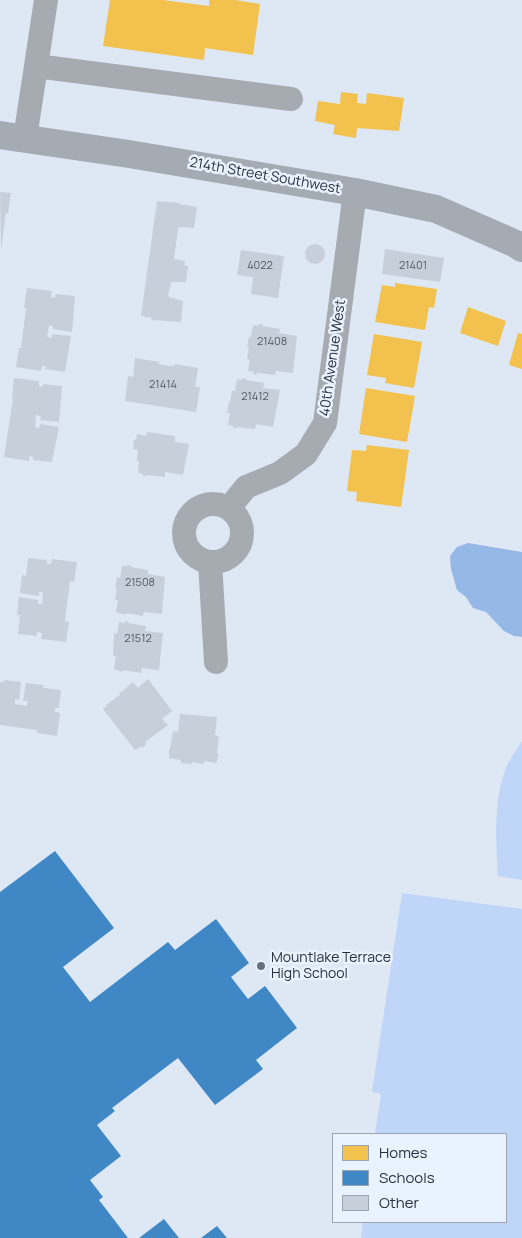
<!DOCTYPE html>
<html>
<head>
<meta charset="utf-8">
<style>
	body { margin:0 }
	#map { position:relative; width:522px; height:1238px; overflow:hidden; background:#dee7f4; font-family:Manrope,sans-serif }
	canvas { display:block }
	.legend { position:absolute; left:332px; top:1133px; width:175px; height:90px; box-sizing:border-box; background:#e9f2ff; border:1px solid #9ca4b1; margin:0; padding:6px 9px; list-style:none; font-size:15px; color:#28303c }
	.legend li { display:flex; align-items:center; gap:10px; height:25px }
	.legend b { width:25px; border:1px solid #9ca4b1 }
</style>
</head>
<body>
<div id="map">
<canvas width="522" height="1238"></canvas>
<ul class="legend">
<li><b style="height:14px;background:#f2c14e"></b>Homes</li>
<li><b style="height:14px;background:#3f88c5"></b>Schools</li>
<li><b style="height:14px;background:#c7cfda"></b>Other</li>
</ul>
</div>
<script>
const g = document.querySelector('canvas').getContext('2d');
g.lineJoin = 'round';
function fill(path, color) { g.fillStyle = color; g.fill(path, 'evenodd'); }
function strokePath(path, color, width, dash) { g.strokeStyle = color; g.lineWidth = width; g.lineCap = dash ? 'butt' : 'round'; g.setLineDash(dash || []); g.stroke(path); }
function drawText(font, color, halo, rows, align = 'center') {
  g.font = font + ' Manrope,sans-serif'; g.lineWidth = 5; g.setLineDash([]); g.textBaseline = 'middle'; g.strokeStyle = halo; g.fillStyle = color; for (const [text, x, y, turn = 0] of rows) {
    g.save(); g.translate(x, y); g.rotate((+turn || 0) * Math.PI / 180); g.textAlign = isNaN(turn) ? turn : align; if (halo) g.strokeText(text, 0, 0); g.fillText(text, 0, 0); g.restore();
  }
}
fill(new Path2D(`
	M522,741V880L498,876C496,841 493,802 506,768C510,759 517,749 522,741Z
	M402,893L522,909V1238H361L363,1222H506V1134H375L381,1094L372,1092Z`), '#bfd6f8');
fill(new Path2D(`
	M468,543L522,552V637L514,636L504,631L486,612L473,608L466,597L457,590L451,569L450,556L457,547Z`), '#95b8e7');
fill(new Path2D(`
	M110,0H163L209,6V0H235L260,4L253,55L205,48L204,60L103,46Z
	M341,92L358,94L357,103L366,104L367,93L404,98L399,131L357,128L356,138L333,134L335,125L315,121L318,101L340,104Z
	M395,283L437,289L434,308L429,307L425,330L375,322L382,285L395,287Z
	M468,307L506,321L498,346L460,333Z
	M518,333L522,334V369L509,365Z
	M374,334L422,342L414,388L385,383L386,378L367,375Z
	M366,388L415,396L407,442L359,434Z
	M367,445L409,450L401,507L356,501L357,492L347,491L352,450L366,451Z`), '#f2c14e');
fill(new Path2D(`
	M55,851L114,928L63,967L90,1002L168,942L175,950L216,919L249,963L231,977L248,999L265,986L297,1028L256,1060L263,1069L215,1105L178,1058L112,1108L115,1111L97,1125L121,1156L90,1180L103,1197L99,1200L128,1238H0V892Z
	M164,1219L179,1238H139Z
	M217,1226L227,1238H201Z`), '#3f88c5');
fill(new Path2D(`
	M0,192L11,193L8,213H6L1,250Z
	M157,201L180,203L179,204L197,207L194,228L179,227L178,230L174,258V259L185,261L184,265L188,266L186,282H171L168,295L169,297L183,301L181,322L151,320L152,318L141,316Z
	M305 254a10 10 0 1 1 20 0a10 10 0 1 1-20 0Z
	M385,249L444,258L440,282L382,274Z
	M241,250L284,256L278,298L251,294L253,277L237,275Z
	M27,288L52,291L51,297L55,298L56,294L75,296L72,332L53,329V326L49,325L47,337L52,338V334L71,336L65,372L45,369L46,366H42L41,371L16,367L19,348H21L26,308H24Z
	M259,324H263L262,326L280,329L279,333L297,336L293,373L276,371L275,375L257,373V375L253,374L254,372L248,371L250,360L247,359L249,348L247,347L249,337H251L253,325L259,326Z
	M135,358L159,362V364L169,366H174L175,364L198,368L195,387H200L196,412L125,401L128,376L133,377Z
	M14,378L39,381V386L43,387V384L62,386L59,422L40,420L41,416L36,415L35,427L39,428L40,424L59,427L52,462L33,460V457L29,456V461L4,457L13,398H12Z
	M243,378L246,379V380L264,383L263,388L280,390L273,427L256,424L255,429L237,427V428H233L234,426L228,425L230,413H227L229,402H230L232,391H235L237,379L242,380Z
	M147,432L175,436V442L189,444L183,475L165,472V477L147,475V476H143V474L138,473L139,461H137L138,450L133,449L134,439L136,440L137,434L146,436Z
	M28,558L47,560V564H51L52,559L77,562L74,582L70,581L65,621L69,622L66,642L41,639L42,633L37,632V636L18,634L20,615H17L19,597L38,600V604H42L43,592H39V596L20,593L22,575L26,576Z
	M127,565H131V567L148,570V574L165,577L162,614L144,612L143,616L126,613L125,615L116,612L118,600H115L117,589L115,588L117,577L120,578L122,566H127Z
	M125,621L129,622L128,623L146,626L145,631L163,633L159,670L142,668L141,673L123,670V672L114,669L116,656H113L114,633L117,634L119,622L124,623Z
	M148,679L172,711L162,719L168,725L145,742L147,744L141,748L140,747L135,750L103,709L107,706L106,705L120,695L119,694L133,682L138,688Z
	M4,680L21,682L19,700L15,699V704L27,706V701H23L26,683L44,685L43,688L61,690L59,708H55V712L60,713L57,736L37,733V730L0,725V682H3Z
	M180,714L217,717L215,735L219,736L217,753L219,754L216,763L204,761L203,764L192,762V764L181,763V760L169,758V749H170L173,731L178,732Z`), '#c7cfda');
strokePath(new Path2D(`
	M46,0L36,66L291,99
	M25,138L36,66
	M184 533a29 29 0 1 1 58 0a29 29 0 1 1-58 0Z
	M229,508L246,487L280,473L306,454L325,423L355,192
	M210,562L216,662`), '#a6abb2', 24);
strokePath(new Path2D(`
	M0,135L129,154L355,192L436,209L516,244L522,248`), '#a4abb3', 28);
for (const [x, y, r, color] of [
	[261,966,5,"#68707c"]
]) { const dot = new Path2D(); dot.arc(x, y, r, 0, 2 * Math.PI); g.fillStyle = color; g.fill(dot); strokePath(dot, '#e9f2ff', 2); }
drawText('11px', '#525a65', null, [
	["4022",260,266],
	["21401",413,266],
	["21408",272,342],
	["21414",163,385],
	["21412",255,397],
	["21508",140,583],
	["21512",138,639]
]);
drawText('14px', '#28303c', '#e9f2ff', [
	["214th Street Southwest",265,176,10],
	["40th Avenue West",333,358,-82]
]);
drawText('14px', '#28303c', '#e9f2ff', [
	["Mountlake Terrace",271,958],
	["High School",271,974]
], 'left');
</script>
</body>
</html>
